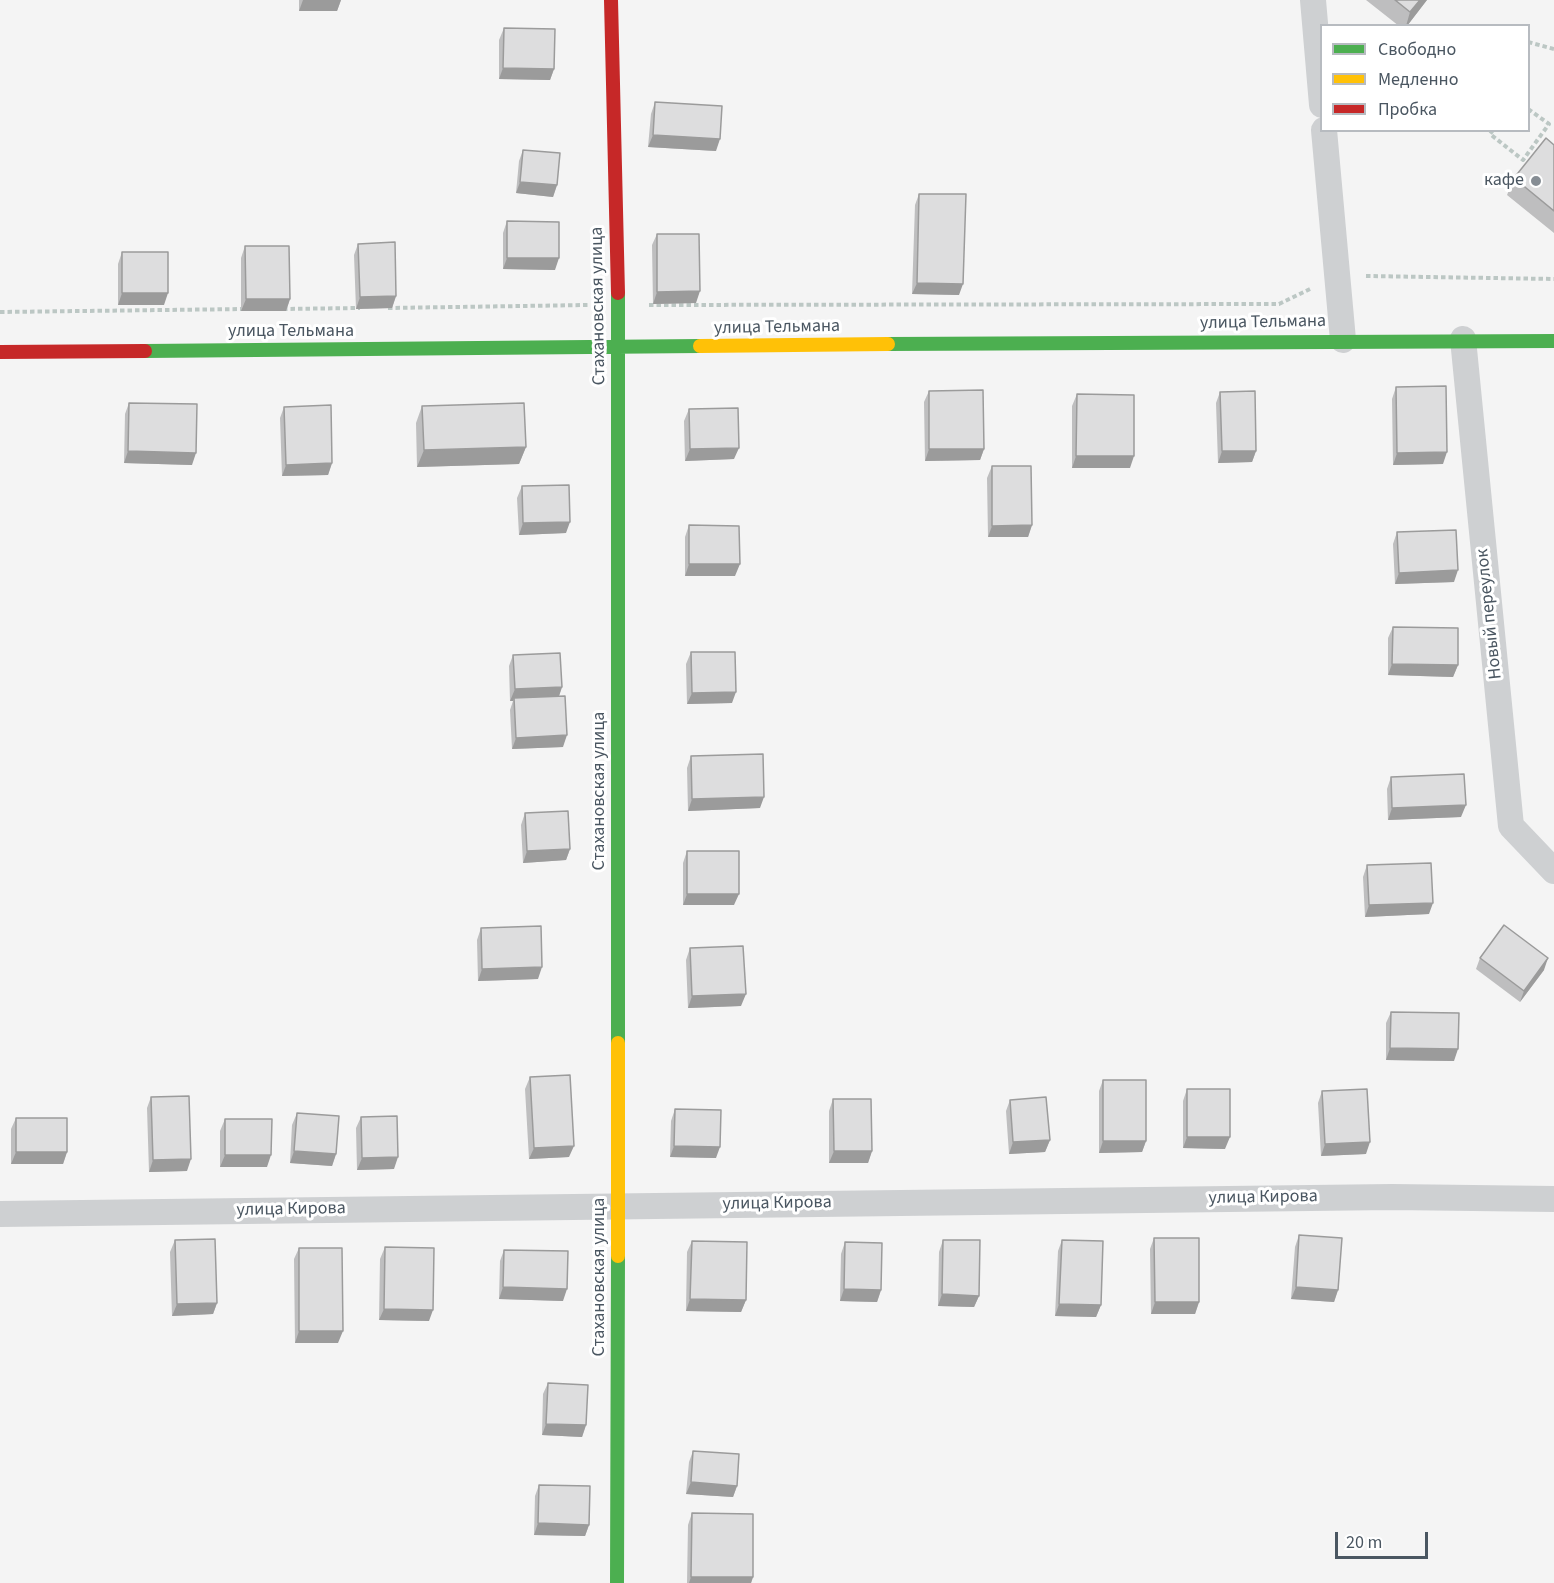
<!DOCTYPE html>
<html>
<head>
<meta charset="utf-8">
<style>
	body { margin:0 }
	#map { position:relative; width:1554px; height:1583px; overflow:hidden; background:#f4f4f4; font-family:"Source Sans 3",sans-serif }
	canvas { display:block }
	.legend { position:absolute; left:1320px; top:24px; width:210px; height:108px; box-sizing:border-box; background:#fff; border:2px solid #b7bbc0; margin:0; padding:8px 10px; list-style:none; font-size:18px; color:#4a5661 }
	.legend li { display:flex; align-items:center; gap:12px; height:30px }
	.legend b { width:30px; border:2px solid #b7bbc0 }
	.scale { position:absolute; left:1335px; top:1532px; width:93px; height:27px; box-sizing:border-box; border:3px solid #4a5661; border-top:0; padding-left:8px; font-size:18px; line-height:21px; white-space:nowrap; color:#4a5661; -webkit-text-stroke:4px #fff; paint-order:stroke }
</style>
</head>
<body>
<div id="map">
<canvas width="1554" height="1583"></canvas>
<ul class="legend">
<li><b style="height:8px;background:#4caf50"></b>Свободно</li>
<li><b style="height:8px;background:#ffc107"></b>Медленно</li>
<li><b style="height:8px;background:#c62828"></b>Пробка</li>
</ul>
<div class="scale">20 m</div>
</div>
<script>
const g = document.querySelector('canvas').getContext('2d');
g.lineJoin = 'round';
function strokePath(path, color, width, dash) { g.strokeStyle = color; g.lineWidth = width; g.lineCap = dash ? 'butt' : 'round'; g.setLineDash(dash || []); g.stroke(path); }
function fill(path, color) { g.fillStyle = color; g.fill(path, 'evenodd'); }
function drawText(font, color, halo, rows, align = 'center') {
  g.font = font + ' "Source Sans 3",sans-serif'; g.lineWidth = 6; g.setLineDash([]); g.textBaseline = 'middle'; g.strokeStyle = halo; g.fillStyle = color; for (const [text, x, y, turn = 0] of rows) {
    g.save(); g.translate(x, y); g.rotate((+turn || 0) * Math.PI / 180); g.textAlign = isNaN(turn) ? turn : align; if (halo) g.strokeText(text, 0, 0); g.fillText(text, 0, 0); g.restore();
  }
}
strokePath(new Path2D(`
	M1528,42L1554,49
	M1493,130L1490,134L1523,160L1549,124L1528,109
	M1366,276L1554,279
	M649,305L1279,304L1310,289
	M388,308L588,305
	M283,309L360,308
	M0,312L246,309`), '#bcc7c4', 4, [4.5, 3]);
strokePath(new Path2D(`
	M1313,0L1322,105
	M1324,130L1343,340
	M1463,339L1511,826L1554,871
	M0,1214L1392,1197L1554,1199`), '#ced0d2', 26);
strokePath(new Path2D(`
	M618,293V1043
	M888,344L1554,341
	M145,351L700,346
	M617,1583L618,1256`), '#4caf50', 14);
strokePath(new Path2D(`
	M700,346L888,344
	M618,1256V1043`), '#ffc107', 14);
strokePath(new Path2D(`
	M611,0L618,293
	M0,352L145,351`), '#c62828', 14);
fill(new Path2D(`
	M299,0H341L337,11H299Z
	M1366,0H1427L1407,26H1399Z
	M504,28L554,69L550,80L499,79V40Z
	M655,102L716,151L648,147L651,114Z
	M1554,145V233L1507,195L1514,178Z
	M523,150L557,185L553,197L516,193L519,161Z
	M919,194L959,295L912,294L915,205Z
	M507,221L555,270L503,269V233Z
	M657,234L696,303L653,304L652,245Z
	M358,244L396,296L392,308L356,309L354,255Z
	M245,246L290,299L286,311H241V258Z
	M122,252L164,305H118V264Z
	M1396,387L1443,464L1393,465L1392,399Z
	M929,391L984,449L980,460L925,461L924,402Z
	M1220,392L1256,451L1252,462L1218,463L1216,403Z
	M1077,394L1130,468H1072V406Z
	M129,403L192,465L124,463L125,414Z
	M422,406L526,447L519,464L417,467L416,423Z
	M284,407L332,463L328,475L282,476L280,418Z
	M689,409L734,459L685,461L684,421Z
	M992,466L1032,525L1028,537H988L987,478Z
	M522,486L566,533L519,535L517,498Z
	M689,525L735,576H685V537Z
	M1397,532L1454,582L1395,584L1393,544Z
	M1393,627L1458,665L1453,677L1388,675V638Z
	M691,652L732,703L687,704L686,664Z
	M513,655L562,687L559,696L563,747L512,749L510,710L513,701H510L509,666Z
	M691,756L760,808L688,811L687,768Z
	M1391,777L1461,817L1388,820L1387,789Z
	M525,813L570,849L566,860L523,863L521,825Z
	M687,851L734,905H683V863Z
	M1367,865L1429,914L1365,917L1363,877Z
	M481,928L538,979L478,981L477,940Z
	M690,948L741,1006L688,1008L686,960Z
	M1480,958L1544,970L1520,1002L1476,969Z
	M1391,1012L1454,1061L1386,1060V1023Z
	M530,1077L569,1157L529,1159L525,1089Z
	M1103,1080L1146,1141L1142,1152L1099,1153V1091Z
	M1187,1089L1225,1149L1183,1148V1101Z
	M1322,1091L1366,1154L1321,1156L1318,1103Z
	M151,1097L187,1171L149,1172L147,1108Z
	M833,1099L872,1151L868,1163H829V1111Z
	M1010,1100L1050,1140L1045,1152L1009,1154L1006,1111Z
	M675,1109L716,1158L670,1157L671,1121Z
	M297,1113L336,1154L332,1166L290,1163L292,1125Z
	M361,1117L394,1169L357,1170L356,1128Z
	M16,1118L67,1152L63,1164H11V1129Z
	M225,1119L267,1167H220V1131Z
	M1299,1235L1338,1290L1334,1302L1291,1299L1295,1247Z
	M1154,1238L1199,1302L1195,1314H1151L1150,1249Z
	M175,1240L217,1303L213,1314L172,1316L170,1252Z
	M943,1240L979,1296L974,1307L938,1306L939,1252Z
	M1062,1240L1101,1305L1096,1317L1055,1316L1058,1251Z
	M692,1241L746,1300L741,1312L686,1311L687,1252Z
	M845,1242L881,1290L877,1302L840,1301L841,1254Z
	M385,1247L429,1321L379,1320L380,1259Z
	M299,1248L338,1343H295L294,1259Z
	M504,1250L563,1301L499,1299L500,1261Z
	M548,1383L586,1425L582,1437L542,1435L543,1394Z
	M693,1451L737,1486L733,1497L686,1494L689,1462Z
	M539,1485L589,1525L585,1536L534,1535L535,1496Z
	M692,1513L753,1577L751,1583H687L688,1525Z`), '#bebebf');
fill(new Path2D(`
	M303,0H341L337,11H299Z
	M1420,0H1427L1407,26H1406L1410,12Z
	M503,68L554,69L550,80L499,79Z
	M653,135L720,139L716,151L648,147Z
	M520,182L557,185L553,197L516,193Z
	M507,258H559L555,270L503,269Z
	M917,283L963,284L959,295L912,294Z
	M700,291L696,303L653,304L657,292Z
	M122,293H168L164,305H118Z
	M396,296L392,308L356,309L360,297Z
	M246,299H290L286,311H241Z
	M526,447L519,464L417,467L424,450Z
	M739,448L734,459L685,461L690,449Z
	M929,449H984L980,460L925,461Z
	M128,451L196,453L192,465L124,463Z
	M1222,451H1256L1252,462L1218,463Z
	M1447,452L1443,464L1393,465L1397,453Z
	M1076,456H1134L1130,468H1072Z
	M332,463L328,475L282,476L286,465Z
	M570,522L566,533L519,535L523,523Z
	M1032,525L1028,537H988L992,526Z
	M689,564H740L735,576H685Z
	M1458,570L1454,582L1395,584L1399,573Z
	M1392,664L1458,665L1453,677L1388,675Z
	M562,687L558,699L514,698L513,701H510L515,689Z
	M736,692L732,703L687,704L692,693Z
	M567,735L563,747L512,749L516,738Z
	M764,797L760,808L688,811L692,799Z
	M1466,805L1461,817L1388,820L1392,808Z
	M570,849L566,860L523,863L527,851Z
	M687,894H739L734,905H683Z
	M1433,903L1429,914L1365,917L1369,905Z
	M1548,958L1544,970L1520,1002L1524,991Z
	M542,967L538,979L478,981L482,969Z
	M746,994L741,1006L688,1008L692,996Z
	M1390,1048L1458,1049L1454,1061L1386,1060Z
	M1187,1137H1230L1225,1149L1183,1148Z
	M1050,1140L1045,1152L1009,1154L1013,1142Z
	M1103,1141H1146L1142,1152L1099,1153Z
	M1370,1142L1366,1154L1321,1156L1325,1144Z
	M574,1146L569,1157L529,1159L534,1148Z
	M674,1146L720,1147L716,1158L670,1157Z
	M294,1151L336,1154L332,1166L290,1163Z
	M834,1151H872L868,1163H829Z
	M16,1152H67L63,1164H11Z
	M225,1155H271L267,1167H220Z
	M398,1157L394,1169L357,1170L362,1158Z
	M191,1159L187,1171L149,1172L153,1160Z
	M503,1287L567,1289L563,1301L499,1299Z
	M1296,1287L1338,1290L1334,1302L1291,1299Z
	M844,1289L881,1290L877,1302L840,1301Z
	M942,1294L979,1296L974,1307L938,1306Z
	M690,1299L746,1300L741,1312L686,1311Z
	M1155,1302H1199L1195,1314H1151Z
	M217,1303L213,1314L172,1316L177,1304Z
	M1059,1304L1101,1305L1096,1317L1055,1316Z
	M384,1309L433,1310L429,1321L379,1320Z
	M299,1331H343L338,1343H295Z
	M546,1424L586,1425L582,1437L542,1435Z
	M691,1482L737,1486L733,1497L686,1494Z
	M538,1523L589,1525L585,1536L534,1535Z
	M691,1577H753L751,1583H689Z`), '#9b9b9b');
const building = new Path2D(`
	M1395,0H1420L1410,12Z
	M504,28L555,29L554,69L503,68Z
	M655,102L722,106L720,139L653,135Z
	M1546,138L1554,145V211L1514,178Z
	M523,150L560,153L557,185L520,182Z
	M919,194H966L963,284L917,283Z
	M507,221L559,222V258H507Z
	M657,234H699L700,291L657,292Z
	M395,242L396,296L360,297L358,244Z
	M245,246H289L290,299H246Z
	M122,252H168V293H122Z
	M1446,386L1447,452L1397,453L1396,387Z
	M983,390L984,449H929V391Z
	M1255,391L1256,451H1222L1220,392Z
	M1077,394L1134,395V456H1076Z
	M129,403L197,404L196,453L128,451Z
	M524,403L526,447L424,450L422,406Z
	M331,405L332,463L286,465L284,407Z
	M738,408L739,448L690,449L689,409Z
	M992,466H1031L1032,525L992,526Z
	M569,485L570,522L523,523L522,486Z
	M689,525L739,526L740,564H689Z
	M1456,530L1458,570L1399,573L1397,532Z
	M1393,627L1458,628V665L1392,664Z
	M691,652H735L736,692L692,693Z
	M560,653L562,687L515,689L513,655Z
	M565,696L567,735L516,738L514,698Z
	M763,754L764,797L692,799L691,756Z
	M1464,774L1466,805L1392,808L1391,777Z
	M568,811L570,849L527,851L525,813Z
	M687,851H739V894H687Z
	M1431,863L1433,903L1369,905L1367,865Z
	M1504,925L1548,958L1524,991L1480,958Z
	M541,926L542,967L482,969L481,928Z
	M743,946L746,994L692,996L690,948Z
	M1391,1012L1459,1013L1458,1049L1390,1048Z
	M570,1075L574,1146L534,1148L530,1077Z
	M1103,1080H1146V1141H1103Z
	M1187,1089H1230V1137H1187Z
	M1367,1089L1370,1142L1325,1144L1322,1091Z
	M189,1096L191,1159L153,1160L151,1097Z
	M1046,1097L1050,1140L1013,1142L1010,1100Z
	M833,1099H871L872,1151H834Z
	M675,1109L721,1110L720,1147L674,1146Z
	M297,1113L339,1116L336,1154L294,1151Z
	M397,1116L398,1157L362,1158L361,1117Z
	M16,1118H67V1152H16Z
	M225,1119H272L271,1155H225Z
	M1299,1235L1342,1238L1338,1290L1296,1287Z
	M1154,1238H1199V1302H1155Z
	M215,1239L217,1303L177,1304L175,1240Z
	M943,1240H980L979,1296L942,1294Z
	M1062,1240L1103,1241L1101,1305L1059,1304Z
	M692,1241L747,1242L746,1300L690,1299Z
	M845,1242L882,1243L881,1290L844,1289Z
	M385,1247L434,1248L433,1310L384,1309Z
	M299,1248H342L343,1331H299Z
	M504,1250L568,1251L567,1289L503,1287Z
	M548,1383L588,1385L586,1425L546,1424Z
	M693,1451L739,1454L737,1486L691,1482Z
	M539,1485L590,1486L589,1525L538,1523Z
	M692,1513L753,1514V1577H691Z`);
fill(building, '#ddddde');
strokePath(building, '#9b9b9b', 1.5);
for (const [x, y, r, color] of [
	[1536,181,6,"#868d94"]
]) { const dot = new Path2D(); dot.arc(x, y, r, 0, 2 * Math.PI); g.fillStyle = color; g.fill(dot); strokePath(dot, '#fff', 2); }
drawText('18px', '#4a5661', '#fff', [
	["кафе",1524,181]
], 'right');
drawText('18px', '#4a5661', '#fff', [
	["Стахановская улица",599,306,-91],
	["улица Тельмана",1263,323,-1],
	["улица Тельмана",777,328,-1],
	["улица Тельмана",291,332],
	["Новый переулок",1490,614,-96],
	["Стахановская улица",600,791,-90],
	["улица Кирова",1263,1198,-1],
	["улица Кирова",777,1204,-1],
	["улица Кирова",291,1210,-1],
	["Стахановская улица",600,1277,-90]
]);
</script>
</body>
</html>
